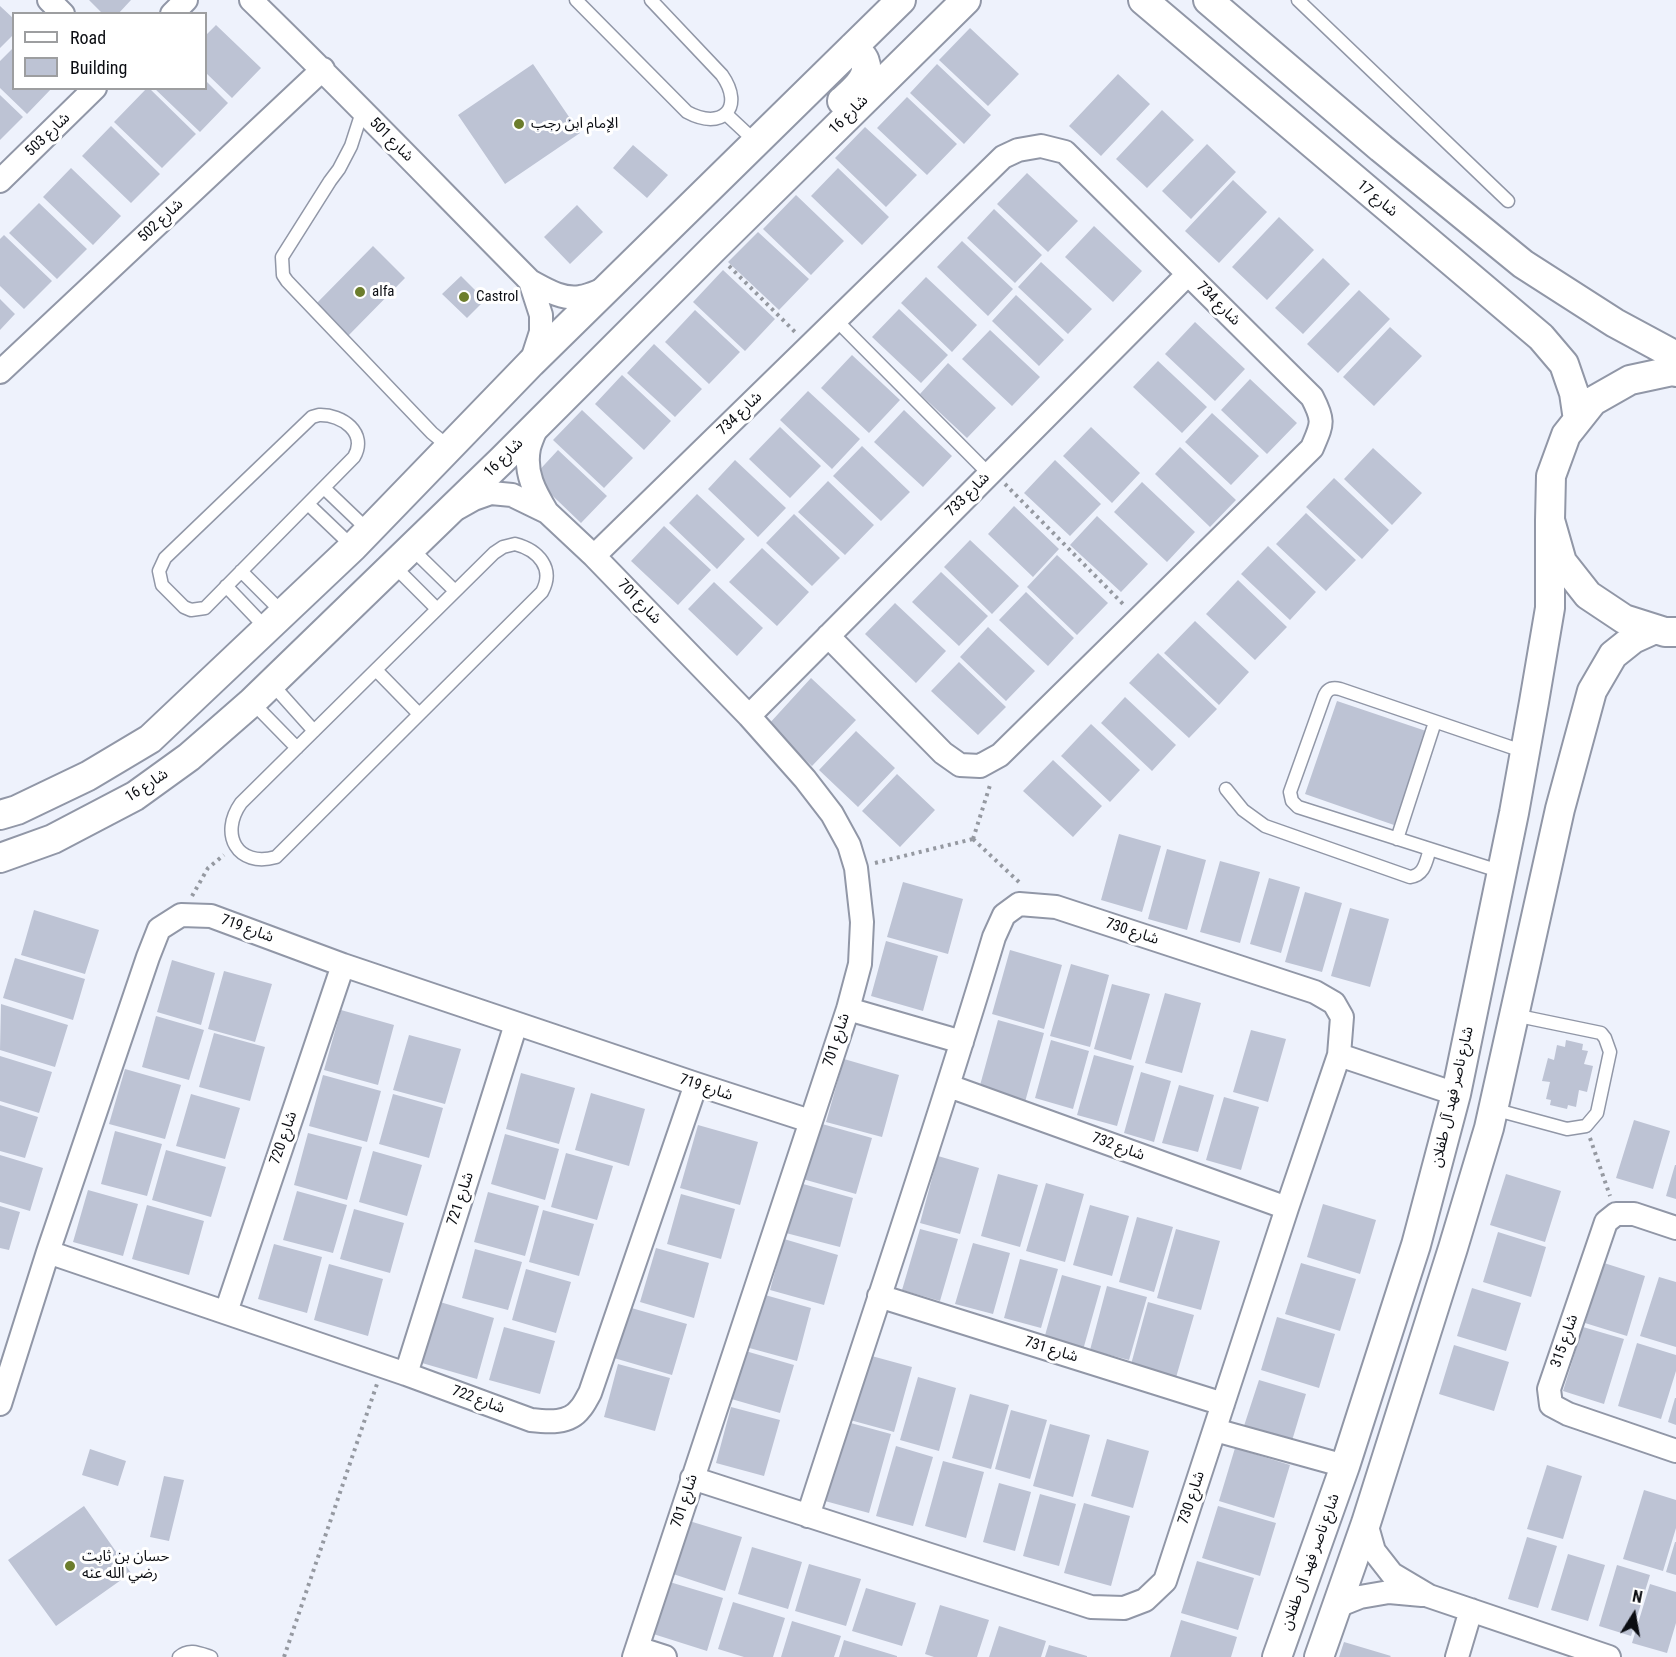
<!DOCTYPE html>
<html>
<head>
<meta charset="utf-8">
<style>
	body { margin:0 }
	#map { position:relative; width:1676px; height:1657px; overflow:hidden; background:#eef2fc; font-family:"Roboto Condensed",sans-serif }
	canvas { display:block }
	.legend { position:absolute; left:12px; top:12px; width:195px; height:78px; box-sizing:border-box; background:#fff; border:2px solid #9d9ea0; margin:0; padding:8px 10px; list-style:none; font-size:18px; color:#0b0d12 }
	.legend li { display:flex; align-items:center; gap:12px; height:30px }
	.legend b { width:30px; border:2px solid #9d9ea0 }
	.north { position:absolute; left:1604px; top:1585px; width:60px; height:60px; -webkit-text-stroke:4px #fff; paint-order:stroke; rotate:11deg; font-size:16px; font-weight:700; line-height:24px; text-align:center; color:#0b0d12 }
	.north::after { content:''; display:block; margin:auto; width:21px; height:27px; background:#0b0d12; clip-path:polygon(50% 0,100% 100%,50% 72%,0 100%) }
</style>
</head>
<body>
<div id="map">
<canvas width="1676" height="1657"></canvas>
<ul class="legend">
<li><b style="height:8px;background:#fff"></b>Road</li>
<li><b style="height:16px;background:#bdc3d4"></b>Building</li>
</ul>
<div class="north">N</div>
</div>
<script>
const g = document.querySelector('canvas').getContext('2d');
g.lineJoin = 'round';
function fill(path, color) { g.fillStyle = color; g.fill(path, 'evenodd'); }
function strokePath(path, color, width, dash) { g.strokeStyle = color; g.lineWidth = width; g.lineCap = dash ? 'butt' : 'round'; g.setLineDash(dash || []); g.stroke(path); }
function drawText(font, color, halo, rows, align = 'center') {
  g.font = font + ' "Roboto Condensed","Noto Sans Arabic",sans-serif'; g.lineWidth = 6; g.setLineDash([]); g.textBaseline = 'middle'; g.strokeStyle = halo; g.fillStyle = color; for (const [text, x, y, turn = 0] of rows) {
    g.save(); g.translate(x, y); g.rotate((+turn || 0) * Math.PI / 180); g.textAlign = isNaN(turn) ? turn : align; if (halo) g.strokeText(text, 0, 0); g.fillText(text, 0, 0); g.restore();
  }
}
fill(new Path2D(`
	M89,0H131L118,14H103Z
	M0,6L14,19V34L0,48Z
	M216,25L261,68L232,98L206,73V35Z
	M970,28L1019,74L988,106L939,60Z
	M14,47V88H52L27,114L0,88V61Z
	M533,64L580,133L505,184L458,115Z
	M937,64L991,115L964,144L910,93Z
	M1118,74L1150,104L1101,156L1069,126Z
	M206,81L228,103L200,132L154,88H206Z
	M147,88H149L196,134L162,168L114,122Z
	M0,95L23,117L0,140Z
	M907,97L957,144L927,175L877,128Z
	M1162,110L1194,140L1147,188L1116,159Z
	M111,126L160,174L131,203L82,156Z
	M865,127L917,175L886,207L835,158Z
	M1207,144L1236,172L1191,219L1162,191Z
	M633,145L668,175L647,198L613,168Z
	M71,168L121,216L93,245L43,197Z
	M838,168L889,217L862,245L811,196Z
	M1027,173L1078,221L1048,252L997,204Z
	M1233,180L1267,212L1219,263L1185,231Z
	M796,195L844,241L811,275L763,229Z
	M39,203L87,249L57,279L9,233Z
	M577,205L603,232L570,264L544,237Z
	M994,209L1042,255L1015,283L967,238Z
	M1279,217L1314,250L1267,300L1232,267Z
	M1094,226L1142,271L1113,302L1065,257Z
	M758,232L809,279L779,310L728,262Z
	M4,235L52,281L24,309L0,286V239Z
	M962,241L1013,289L988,316L937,267Z
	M373,246L405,278L347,337L314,306Z
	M1323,258L1350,284L1303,334L1275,308Z
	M1041,262L1092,309L1068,334L1018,287Z
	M723,270L775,319L745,351L693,302Z
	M461,276L485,300L467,318L442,294Z
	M926,277L977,325L952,352L901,303Z
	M1359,290L1390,319L1338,373L1307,344Z
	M1016,295L1064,340L1039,366L992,321Z
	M0,299L15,314L0,330Z
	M899,309L948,355L921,383L872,337Z
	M695,310L740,352L709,384L665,342Z
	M1195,322L1245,369L1215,401L1165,354Z
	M1390,327L1422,356L1374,406L1343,377Z
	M990,330L1040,377L1012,406L962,359Z
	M654,344L702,389L675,417L627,373Z
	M852,355L900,400L869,433L821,388Z
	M1158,361L1207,407L1182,433L1133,387Z
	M948,363L996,408L967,438L920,394Z
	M622,375L671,421L644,450L595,404Z
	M1250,379L1297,423L1267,454L1221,410Z
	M808,391L860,439L832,469L780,420Z
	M582,410L633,458L604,488L553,440Z
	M904,410L952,456L923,487L874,442Z
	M1212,413L1259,456L1231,485L1185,442Z
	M780,427L821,466L790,498L749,459Z
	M1091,427L1140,473L1112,503L1063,456Z
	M862,446L910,492L881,521L833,476Z
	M1180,447L1236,500L1210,527L1155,474Z
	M1373,448L1422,493L1392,525L1344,479Z
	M558,450L607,496L581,523L533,477Z
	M735,460L786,508L758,537L708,489Z
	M1055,460L1101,504L1070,536L1024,493Z
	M1334,478L1389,530L1362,559L1306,507Z
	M828,481L874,525L845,555L798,512Z
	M1142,482L1195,532L1167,562L1114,512Z
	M697,494L745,539L717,569L669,523Z
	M1014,506L1059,549L1033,577L988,534Z
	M1306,513L1356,560L1326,591L1276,544Z
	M794,514L840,558L812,586L766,543Z
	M1097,516L1148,564L1121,592L1070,545Z
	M664,526L711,570L678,605L631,561Z
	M970,540L1019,586L992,614L944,567Z
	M1268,546L1316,592L1290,620L1241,574Z
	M762,548L809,592L777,626L729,582Z
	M1057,555L1108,603L1077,635L1027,587Z
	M941,572L988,616L959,646L912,602Z
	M1238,580L1287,627L1255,660L1206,614Z
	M714,582L763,628L737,656L688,609Z
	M1026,592L1074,638L1048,666L999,620Z
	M895,603L946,651L916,683L865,634Z
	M1195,621L1249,672L1219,705L1164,653Z
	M988,627L1035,671L1006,701L960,657Z
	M1158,653L1217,709L1189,738L1129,683Z
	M959,662L1006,707L978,735L931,691Z
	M811,678L856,720L812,766L768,725Z
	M1125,697L1176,745L1152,771L1101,723Z
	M1337,701L1426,731L1394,825L1305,794Z
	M1091,724L1140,770L1110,802L1061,756Z
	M856,731L895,768L858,807L819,770Z
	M1053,760L1102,806L1073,837L1023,791Z
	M897,774L935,810L900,847L862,811Z
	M1119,834L1161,846L1142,912L1101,900Z
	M1167,849L1206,860L1187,930L1148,919Z
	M1220,861L1260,872L1240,943L1200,932Z
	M1269,878L1300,887L1281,953L1250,944Z
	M903,882L963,899L948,954L887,937Z
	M1305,892L1342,903L1322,972L1285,962Z
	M1350,908L1389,919L1370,987L1331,976Z
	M34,910L99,930L85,974L21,955Z
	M886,941L938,956L923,1011L871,996Z
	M1010,950L1062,965L1044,1029L992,1014Z
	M15,958L85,979L73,1020L3,998Z
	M172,960L215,973L201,1025L157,1012Z
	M1071,964L1109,975L1090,1047L1050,1036Z
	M224,971L272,984L255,1042L208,1029Z
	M1112,984L1150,994L1131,1060L1094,1049Z
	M1165,993L1201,1003L1182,1073L1145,1063Z
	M1,1004L68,1025L55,1067L0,1050Z
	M341,1010L394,1025L378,1085L324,1070Z
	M156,1016L204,1030L189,1080L142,1067Z
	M998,1020L1044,1033L1025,1102L979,1089Z
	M1251,1030L1286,1039L1268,1102L1233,1092Z
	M214,1033L265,1047L250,1101L199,1087Z
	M409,1035L461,1049L445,1104L393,1090Z
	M1051,1040L1089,1051L1073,1109L1035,1098Z
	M1566,1040L1583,1044L1582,1050L1588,1051L1584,1064L1593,1066L1587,1092L1579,1090L1576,1107L1568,1105L1567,1109L1550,1105L1551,1100L1546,1099L1550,1082L1542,1081L1548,1058L1554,1060L1557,1045L1565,1047Z
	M1094,1055L1134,1066L1117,1126L1077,1115Z
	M0,1056L52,1072L39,1113L0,1101Z
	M844,1059L899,1075L882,1137L826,1122Z
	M125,1069L181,1085L165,1139L109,1124Z
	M1141,1072L1171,1081L1154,1142L1124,1133Z
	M521,1073L575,1088L559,1144L506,1129Z
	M323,1075L381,1091L367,1142L309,1126Z
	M1179,1085L1214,1095L1198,1152L1162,1143Z
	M591,1093L645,1109L629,1166L575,1150Z
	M191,1094L240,1108L225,1159L176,1146Z
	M393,1094L443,1108L429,1158L379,1144Z
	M1224,1097L1259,1107L1241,1170L1206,1160Z
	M0,1105L38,1117L25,1158L0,1151Z
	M1634,1120L1670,1131L1653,1189L1616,1178Z
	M815,1122L872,1138L856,1194L799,1178Z
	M698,1125L758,1142L740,1205L680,1188Z
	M115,1131L162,1144L147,1196L101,1184Z
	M308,1133L362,1147L347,1200L294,1185Z
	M505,1134L559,1149L545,1200L491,1184Z
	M166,1150L226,1167L211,1217L152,1200Z
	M373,1151L422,1165L407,1216L359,1202Z
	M566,1153L613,1166L597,1220L551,1207Z
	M0,1155L43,1168L30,1211L0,1202Z
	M938,1156L979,1168L960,1234L920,1223Z
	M1675,1165H1676V1199L1666,1196Z
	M998,1174L1038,1185L1020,1247L981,1236Z
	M1506,1174L1561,1191L1545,1242L1490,1225Z
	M796,1182L853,1198L840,1247L782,1232Z
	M1046,1183L1084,1194L1065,1262L1026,1251Z
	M88,1190L138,1204L123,1256L73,1242Z
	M297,1191L347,1205L333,1253L283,1240Z
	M488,1192L539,1206L525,1256L474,1242Z
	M681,1194L735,1209L721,1259L667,1244Z
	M1323,1204L1376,1220L1360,1274L1307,1257Z
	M147,1205L204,1221L189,1275L132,1259Z
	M1090,1205L1129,1216L1112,1276L1073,1265Z
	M0,1206L20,1212L9,1250L0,1248Z
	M354,1209L404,1223L390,1273L340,1259Z
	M543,1210L594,1224L579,1276L529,1262Z
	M1137,1217L1173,1227L1154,1292L1119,1282Z
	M920,1229L958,1239L940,1301L902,1290Z
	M1176,1229L1220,1241L1201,1310L1157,1298Z
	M1498,1232L1546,1247L1531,1297L1483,1282Z
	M784,1239L838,1255L824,1305L770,1290Z
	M973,1243L1010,1253L993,1314L955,1304Z
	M274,1244L322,1257L307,1313L258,1299Z
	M656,1248L709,1263L694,1318L640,1302Z
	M475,1249L522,1262L508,1310L462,1298Z
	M1020,1259L1058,1269L1041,1328L1004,1318Z
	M1301,1263L1356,1279L1340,1331L1285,1314Z
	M1604,1263L1645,1276L1627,1336L1585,1323Z
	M329,1264L383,1279L368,1336L314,1320Z
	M526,1269L571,1282L556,1333L512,1320Z
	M1062,1275L1101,1286L1083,1350L1044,1339Z
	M1659,1277L1676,1282V1347L1640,1336Z
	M1107,1286L1147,1297L1129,1360L1090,1350Z
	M1472,1288L1521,1303L1506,1351L1457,1336Z
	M758,1293L811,1308L797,1361L742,1346Z
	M440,1302L494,1318L477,1379L422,1363Z
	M1148,1302L1194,1315L1175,1381L1130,1368Z
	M628,1307L687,1324L672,1375L614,1358Z
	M1277,1317L1335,1334L1319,1388L1261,1370Z
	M504,1327L555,1341L540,1394L489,1380Z
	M1583,1327L1624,1339L1604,1404L1563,1391Z
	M1637,1343L1676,1355V1371L1661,1419L1618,1406Z
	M1454,1345L1509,1362L1494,1411L1439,1394Z
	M742,1350L794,1365L780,1413L728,1398Z
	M868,1355L912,1367L894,1432L850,1420Z
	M618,1364L670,1378L655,1431L604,1417Z
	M918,1377L956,1388L939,1451L900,1440Z
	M1259,1380L1306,1394L1291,1444L1243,1429Z
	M970,1394L1009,1405L991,1469L952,1458Z
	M1675,1398H1676V1425L1668,1422Z
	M731,1407L780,1420L764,1476L716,1463Z
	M1011,1410L1047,1420L1030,1479L995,1469Z
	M847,1422L891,1434L869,1513L825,1501Z
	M1050,1424L1090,1435L1073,1497L1033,1486Z
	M1107,1439L1149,1451L1133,1508L1091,1496Z
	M896,1446L933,1457L913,1526L876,1516Z
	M1235,1448L1290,1465L1274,1518L1219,1501Z
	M90,1449L126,1461L118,1486L82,1475Z
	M943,1461L984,1472L966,1538L925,1526Z
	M1547,1465L1582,1476L1563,1539L1527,1529Z
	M164,1476L184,1480L169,1541L150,1537Z
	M999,1483L1031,1492L1015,1551L983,1542Z
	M1644,1490L1676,1500V1528L1663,1571L1623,1559Z
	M1040,1494L1076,1504L1059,1566L1023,1556Z
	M1084,1503L1130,1516L1111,1586L1064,1573Z
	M84,1506L131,1573L56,1626L8,1560Z
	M1218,1506L1276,1523L1260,1576L1202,1558Z
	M686,1520L742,1537L725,1591L670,1573Z
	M1527,1537L1557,1546L1538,1608L1508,1599Z
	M1675,1542H1676V1575L1666,1572Z
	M752,1547L802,1562L788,1609L738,1594Z
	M1568,1554L1605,1565L1588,1621L1551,1610Z
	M1197,1561L1254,1578L1238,1630L1181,1613Z
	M809,1564L861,1579L846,1626L795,1611Z
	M1617,1565L1650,1575L1631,1636L1599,1626Z
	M663,1580L723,1598L707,1651L647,1632Z
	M1650,1584L1676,1592V1623L1667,1653L1632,1643Z
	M866,1588L916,1603L902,1646L852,1631Z
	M733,1602L785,1618L773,1657H744L718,1649Z
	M940,1605L989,1620L977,1657H934L925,1654Z
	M1181,1620L1237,1637L1231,1657H1170Z
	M792,1621L841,1636L834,1657H781Z
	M999,1626L1046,1641L1041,1657H989Z
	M844,1640L897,1656V1657H839Z
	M1344,1642L1391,1656L1390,1657H1339Z
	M1049,1645L1087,1656V1657H1045Z`), '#bdc3d4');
const service = new Path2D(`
	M576,0L687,112C722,131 745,108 722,75L651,0
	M1298,0L1508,201
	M362,112L351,146L339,169L330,181L282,257L283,275L287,281L432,433L449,447
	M726,114L756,142
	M836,320L989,474
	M319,415C342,414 368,433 354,457L205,608L191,610L184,607L162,585L159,571L165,558L312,417Z
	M324,488L369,531
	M308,504L353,547
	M515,544C538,550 555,568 542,592L276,857C237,868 219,834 241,803L494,553L503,547Z
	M411,548L455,591
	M393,565L437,609
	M241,571L283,613
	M226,586L267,629
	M376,670L419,714
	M271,683L314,731
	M252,702L297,748
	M1226,789L1243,810L1265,826L1410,877C1425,875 1426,861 1430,849
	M1397,839L1435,722
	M1502,872L1298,807L1292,801L1290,792L1324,697C1327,689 1332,687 1340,689L1525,752
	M1493,1109L1567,1129L1586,1126L1597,1113L1610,1052L1605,1038L1601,1033L1514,1015
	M179,1657C189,1648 199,1653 211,1657`);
const minor = new Path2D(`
	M49,0L63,14
	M251,0C346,92 437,187 530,281C545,289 562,300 580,297C589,296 598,291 607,288
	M172,14L186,0
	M0,181L95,88
	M530,281L541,315V332L531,363
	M0,372L323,69
	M537,425C535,433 531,440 529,448C524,473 535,492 547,512
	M458,508L474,499L491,493L512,495L547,512L594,556L749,716L805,779L832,814L849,845L856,868L862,922L860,964L848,1009L634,1657
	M594,556L1003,157L1018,150L1041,146L1065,152L1312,397C1325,422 1322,424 1312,448L1000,755L980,766L960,765L943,753L828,636
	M749,716L1188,274
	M848,1009L962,1042
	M1339,1055L1456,1094
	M949,1086L1287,1208
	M1676,1228L1634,1214H1616L1606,1222L1549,1389L1551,1405L1568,1414L1676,1451
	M48,1252L406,1374L531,1420C548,1422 569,1424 580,1409C584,1405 587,1398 590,1393L696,1084
	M879,1296L1223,1404
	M226,1312L343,965
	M406,1374L516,1024
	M0,1404L48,1252L148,957L159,929L181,915L211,916L343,965L696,1084L810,1121
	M1215,1430L1345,1466
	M692,1478L1091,1607L1124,1608L1145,1600L1165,1581L1287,1208L1339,1055L1342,1017L1334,1003L1315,992L1056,907L1019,904L1004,915L994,937C936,1131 870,1323 808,1516
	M1366,1523L1374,1551L1392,1574L1429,1596L1609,1657
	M1335,1607L1360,1597L1389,1592L1422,1595
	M637,1648L665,1657
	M1457,1657L1471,1610`);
const tertiary = new Path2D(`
	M1143,0L1541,337L1564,364L1574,393L1578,420
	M1208,0L1381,148L1523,264L1615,323L1676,356
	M842,101C852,92 871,78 865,62C864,57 857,51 853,47
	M1676,372L1672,371L1630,380L1593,401L1566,435L1551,476L1550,520L1562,562L1588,595L1624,619L1665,632H1676
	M0,815L17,810L88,776L150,739L353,547L531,363L901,0
	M0,858L53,839L135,796L189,757L252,702L503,459L713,249L966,0
	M1277,1657L1345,1466L1416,1245L1456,1094L1514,813L1534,702L1550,608V520
	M1319,1657L1366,1523L1453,1248L1489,1128L1560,809L1592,691L1613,655L1633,639L1655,629`);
strokePath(service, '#9197a7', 15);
strokePath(minor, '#9197a7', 26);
strokePath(tertiary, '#9197a7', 32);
strokePath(new Path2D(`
	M729,266L796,333
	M1005,484L1124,605
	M973,839L1020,883
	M973,839L991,782
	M875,863L973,839
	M192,896L208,868L224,855
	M1590,1138L1610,1196
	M284,1657L377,1384`), '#9599a1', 4, [3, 4.5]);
strokePath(service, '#fff', 12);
strokePath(minor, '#fff', 22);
strokePath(tertiary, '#fff', 28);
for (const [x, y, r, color] of [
	[519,124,6,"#6c7d2c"],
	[360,292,6,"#6c7d2c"],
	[464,297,6,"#6c7d2c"],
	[70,1566,6,"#6c7d2c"]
]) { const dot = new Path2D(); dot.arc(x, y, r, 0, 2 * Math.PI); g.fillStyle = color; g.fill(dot); strokePath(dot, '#fff', 2); }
drawText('15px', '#0b0d12', '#fff', [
	["شارع 16",849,115,-45],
	["شارع 503",48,135,-44],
	["شارع 501",391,140,45],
	["شارع 17",1377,199,40],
	["شارع 502",161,221,-43],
	["شارع 734",1218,304,45],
	["شارع 734",740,414,-44],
	["شارع 16",504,458,-45],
	["شارع 733",968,495,-45],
	["شارع 701",639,602,46],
	["شارع 16",147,786,-33],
	["شارع 719",247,929,20],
	["شارع 730",1132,932,18],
	["شارع 701",837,1040,-72],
	["شارع 719",706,1088,18],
	["شارع ناصر فهد آل طفلان",1453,1097,-77],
	["شارع 720",284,1138,-71],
	["شارع 732",1118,1147,20],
	["شارع 721",461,1199,-72],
	["شارع 315",1565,1341,-71],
	["شارع 731",1051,1350,17],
	["شارع 722",478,1400,20],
	["شارع 730",1192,1498,-72],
	["شارع 701",685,1501,-72],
	["شارع ناصر فهد آل طفلان",1311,1562,-70]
]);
drawText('15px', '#0b0d12', '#fff', [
	["الإمام ابن رجب",531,124],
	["alfa",372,292],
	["Castrol",476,297],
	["حسان بن ثابت",82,1557],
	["رضي الله عنه",82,1574]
], 'left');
</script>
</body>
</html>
